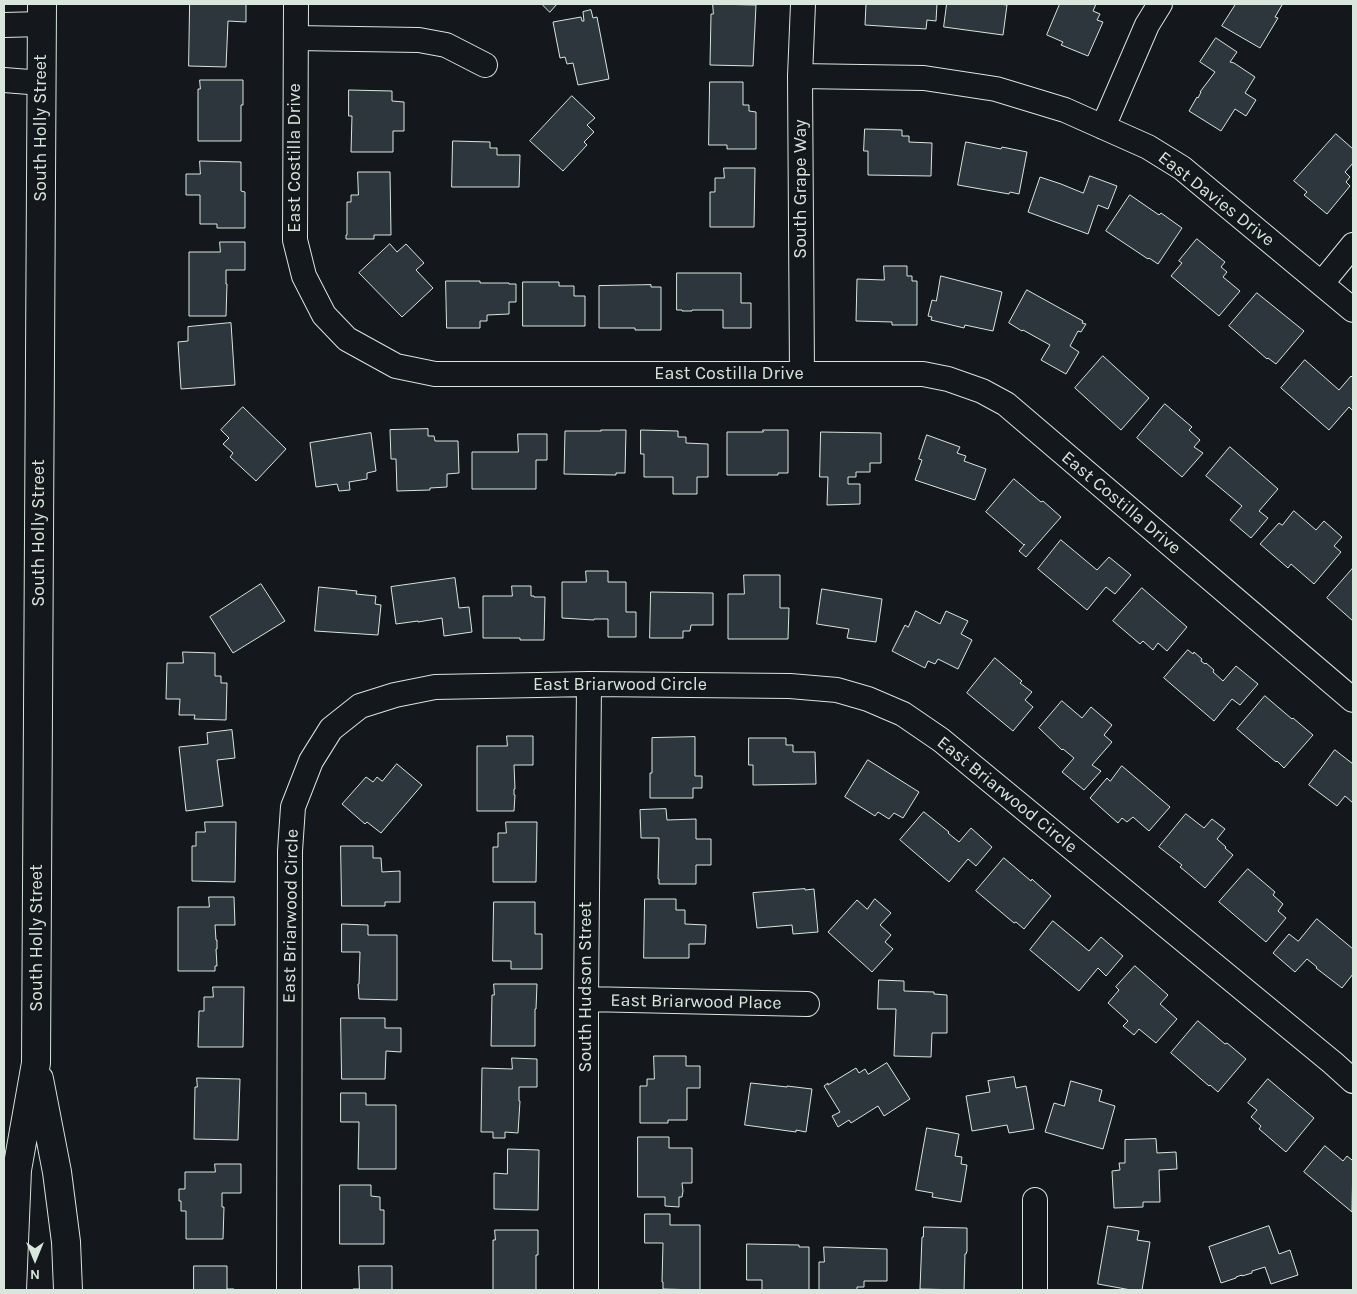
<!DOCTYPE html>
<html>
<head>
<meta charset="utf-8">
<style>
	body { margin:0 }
	#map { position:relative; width:1357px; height:1294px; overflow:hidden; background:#14181c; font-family:Karla,sans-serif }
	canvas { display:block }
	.frame { position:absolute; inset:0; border:5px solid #d8e6dc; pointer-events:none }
	.north { position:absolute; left:10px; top:1234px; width:50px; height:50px; -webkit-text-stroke:4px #14181c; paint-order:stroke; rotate:180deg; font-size:14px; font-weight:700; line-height:20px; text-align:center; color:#d8e6dc }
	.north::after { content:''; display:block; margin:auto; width:18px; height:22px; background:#d8e6dc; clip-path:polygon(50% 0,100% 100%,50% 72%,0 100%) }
</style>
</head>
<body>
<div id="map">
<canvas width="1357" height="1294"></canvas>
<div class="frame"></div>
<div class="north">N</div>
</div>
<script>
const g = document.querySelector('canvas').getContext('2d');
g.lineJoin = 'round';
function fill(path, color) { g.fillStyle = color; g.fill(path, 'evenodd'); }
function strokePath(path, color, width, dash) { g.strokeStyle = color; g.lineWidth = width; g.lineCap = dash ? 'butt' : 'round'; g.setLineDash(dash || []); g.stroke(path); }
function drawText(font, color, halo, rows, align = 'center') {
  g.font = font + ' Karla,sans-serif'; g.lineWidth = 4; g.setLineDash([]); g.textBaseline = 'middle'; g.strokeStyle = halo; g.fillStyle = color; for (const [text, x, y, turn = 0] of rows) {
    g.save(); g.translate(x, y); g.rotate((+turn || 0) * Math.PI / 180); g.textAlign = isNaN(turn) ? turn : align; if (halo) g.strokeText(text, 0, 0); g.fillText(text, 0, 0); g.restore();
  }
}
const building = new Path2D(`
	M190,4H246V22L228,21L226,67L189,66Z
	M542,4H557L550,12Z
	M713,4L756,5L753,66L710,65L711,14H713Z
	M862,4H937L936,21L927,20L926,29L865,25L866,4Z
	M947,4H998L1007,5L1003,35L944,27Z
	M1060,4H1096L1093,11L1100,14L1097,20L1103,22L1088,56L1061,45L1063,42L1047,35Z
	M1236,4H1280L1282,5L1275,17L1278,18L1260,48L1222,26Z
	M591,10L593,18L597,17L609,79L578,85L573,63L567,64L565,57L560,58L553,22L581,17L582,21H584L583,12Z
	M1216,38L1237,52L1230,62L1234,63L1255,77L1245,93L1256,100L1246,116L1235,109L1221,131L1189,111L1197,97L1198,98L1201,92H1200L1215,72L1200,62Z
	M200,80H243V105H241V141H198V89H200Z
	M710,82H743V105H749V111L756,112V149H727V145H709Z
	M349,90L392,91V101L404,102V131H393V152H351L352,116H349Z
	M572,96L595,118L587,125L594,132L584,142L587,145L563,171L530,141Z
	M865,129L902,130V136H909V142L932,143L931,176L868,175V151H864Z
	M1336,134L1353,149V163L1345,172L1350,177L1346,182L1350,186L1327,214L1304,195L1307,192L1294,181Z
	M453,141L490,142V148H497V155H520L519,187H452Z
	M966,142L1001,149L1002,147L1027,152L1019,194L1010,192L1009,194L958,185Z
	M200,161L241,162V191L245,192V228H217V224H200V195H186V174H200Z
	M724,168H755L754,227H710V192H715V178H724Z
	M358,172H390L391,235H374V239H346V235H347V202H351V195H358Z
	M1090,176L1117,186L1108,209L1098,205L1088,234L1028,212L1040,177L1061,184L1083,193Z
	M1130,195L1159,215L1161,213L1182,228L1158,264L1149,258L1148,259L1106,231Z
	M1197,239L1225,262L1221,267L1227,272L1223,277L1240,291L1219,316L1171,276L1182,263L1179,261Z
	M220,242H245V270H226V284H227L226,316H189V252H220Z
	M390,244L397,252L406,244L424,263L416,270L433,288L402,317L359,273Z
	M884,266H907V276H912V281H917V325H892V322L856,321L857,279L884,280Z
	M677,273H741V303H751V328H723V310H692V311H682V310H677Z
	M941,276L1002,292L993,331L965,325L964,328L931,320L932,317L928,316L932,300L936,301Z
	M446,281H480V283H509V284H516V302H509V314L487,315V321H480V328H447Z
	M523,282H559V286H574V296H585V326H523Z
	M651,285V287H661V330H635V328H599V286Z
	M1027,290L1083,321L1082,323L1086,324L1081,332L1078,331L1070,346L1079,352L1066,374L1041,360L1050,345L1023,330L1022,331L1009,323Z
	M1257,293L1304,331L1276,364L1268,358L1267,359L1229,326Z
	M231,323L235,385L181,389L178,342L188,341V327Z
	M1103,356L1149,398L1121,430L1075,388Z
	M1305,360L1339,390L1351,376L1353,378V411L1349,407L1329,430L1281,388Z
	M1165,404L1192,427L1189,430L1200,440L1194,447L1203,453L1182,477L1137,438Z
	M243,407L286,449L256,481L230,457L233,453L223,444L229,438L221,430Z
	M428,429V436H434L435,441H458L459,473L447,474V487L430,488V490L397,491L396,459H391L390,430Z
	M601,430H626L625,473H616V475L564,474L565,431H601Z
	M641,430L678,431V437H686V443L708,444V477H697V494H673V477H644V454H641Z
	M763,430H788V473H778V475H727V432H763Z
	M821,432L881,433V463H870V472H856V477H848V484H860V504L827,505L828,477H820Z
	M371,433L376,471L367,473V479L349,482L350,490L339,491L337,484L316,487L310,443Z
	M518,434H547V460H536V489H472V452H518Z
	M927,435L960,447L957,453L966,456L964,461L986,469L975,500L915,480L922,460L919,459Z
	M1230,447L1278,489L1259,511L1268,518L1251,538L1230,520L1242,506L1206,476Z
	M1014,479L1041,502L1043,501L1061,517L1026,557L1019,551L1025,544L1024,545L986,512Z
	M1294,511L1316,530L1324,521L1342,537L1334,546L1341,552L1314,584L1291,564L1288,568L1260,544L1279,523L1282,525Z
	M1061,540L1097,570L1109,557L1131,575L1115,594L1106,587L1087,610L1038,569Z
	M1353,568V621L1327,598Z
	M586,571H608V582H626V612H636V637H608V619H594V620L562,618V582H586Z
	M744,575H780V608H789L788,639H728V594H744Z
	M455,578L459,608L469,607L472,632L444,636L442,618L418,622V621L396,624L391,587Z
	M261,584L285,621L233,653L210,617Z
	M512,586H531V596H534V597H545L544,640H520V638H483V596H512Z
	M319,587L357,591L356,594L376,596L375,604L381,605L378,635L315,631Z
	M1142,588L1187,627L1167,651L1158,643L1153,650L1143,641L1140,644L1113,621Z
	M822,589L882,599L876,642L847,638L849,629L817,624Z
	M651,592L713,593V625H691L690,631H683V638H650Z
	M916,611L940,624L946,611L968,621L961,634L972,640L958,669L938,659L935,664L928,661L925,668L892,651L905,625L908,627Z
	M1188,650L1193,654L1194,652L1202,659L1201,661L1205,664L1206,663L1214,670L1213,672L1223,681L1236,666L1258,684L1240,705L1232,699L1214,721L1164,678Z
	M183,652L215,653V676H221V683H227L226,720L194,719L195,715H179L180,699H166L167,663H183Z
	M995,658L1022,681L1020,683L1032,692L1025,700L1033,707L1013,731L967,693Z
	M1265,696L1292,719L1293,718L1313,735L1284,768L1277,761L1276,762L1237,729Z
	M1062,701L1082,718L1091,707L1112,725L1104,735L1112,742L1092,765L1101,771L1084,790L1062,772L1074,758L1063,749L1062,750L1039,728Z
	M232,730L235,758L217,760L223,806L186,811L179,747L208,744L207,733Z
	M507,736H533V765H514L515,789H514V795H515L514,811H477V746H507Z
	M695,737V776H702V788H693V798H650V773H652V738Z
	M749,738H786V745H793V752H815L816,784L753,785V765H749Z
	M1335,750L1353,764V803L1345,796L1337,806L1309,785Z
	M868,760L919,792L903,818L894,813L889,819L878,812L875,816L845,797Z
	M397,764L422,785L381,833L367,822L365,824L342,804L366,777L373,782L377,777L382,781Z
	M1122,766L1170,807L1149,831L1133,817L1127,822L1122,818L1118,823L1090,798L1107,778L1110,781Z
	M666,809L667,820L696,819V839H711V865H696V884H659V879H658L659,838H641L640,810Z
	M924,812L949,832L948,833L959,842L971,828L992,847L976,866L968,859L949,882L900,840Z
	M1186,814L1204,828L1212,819L1225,829L1217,839L1226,847L1225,848L1233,855L1205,888L1185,871L1180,867L1182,865L1159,847Z
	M205,822H236L235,882L192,881V846H196V832H205Z
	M506,822H537L536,882H493V847H498V833H506Z
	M341,846H373V858H381L382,872L400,871V902H385V906H342Z
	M1004,858L1031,881L1032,879L1034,881L1051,896L1024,929L1016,922L1014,923L976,891Z
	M1248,869L1275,892L1273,895L1283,904L1278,911L1286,918L1266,942L1219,902Z
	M805,889V890L814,889L818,932L793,934L792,925L757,928L753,893Z
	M209,897H234L235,925H215L216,940H217V949H216L217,966H215V971H178V907H209Z
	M645,899H676V910H685V924L706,925L705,944H689V958H644Z
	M875,899L891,913L880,925L891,935L885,942L893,949L872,972L828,932L857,900L867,909Z
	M494,902H535V934H542V969H511V961H493Z
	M1317,919L1353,949V974L1342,988L1316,968L1317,967L1307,959L1295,972L1273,953L1289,934L1298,941Z
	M1053,921L1089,951L1101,937L1123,956L1106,976L1098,968L1079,991L1030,950Z
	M342,924L368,925V935H397V1000L359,999L358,984H359L360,952H342Z
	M1135,966L1168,995L1160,1004L1177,1019L1156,1043L1139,1029L1134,1035L1123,1026L1128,1021L1108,1003L1119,990L1116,987Z
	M879,980L904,981V991L934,992V994L947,995V1033H932L931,1057L894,1056L896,1009H878Z
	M494,984H537L536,1009H535V1046H491L492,995H494Z
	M213,987H244L243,1047H198L199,1011H204V997H213Z
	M341,1018H385V1028H401V1052L386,1051L385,1079H342Z
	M1198,1021L1225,1044L1227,1043L1246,1059L1218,1092L1210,1085L1209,1086L1171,1053Z
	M654,1056H686V1066H700V1088H687V1120H668V1123H640V1086H647V1079H654Z
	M512,1058L537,1059V1087H519V1101H520L518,1133L505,1132V1138H493V1132H481L482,1068L512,1069Z
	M887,1063L910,1099L884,1116L878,1106L851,1123L849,1120L838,1127L832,1116L840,1112L824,1086L828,1083V1085L856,1068L859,1073L865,1069L868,1074Z
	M1014,1077L1016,1088L1026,1086L1034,1129L1009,1133L1007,1125L972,1131L966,1096L990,1092L988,1081Z
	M197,1078L240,1079L238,1140L194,1139L195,1087H197Z
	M1268,1079L1314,1118L1286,1152L1259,1129L1261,1126L1251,1117L1257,1110L1248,1103Z
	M1071,1081L1102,1090L1099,1101L1115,1106L1103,1149L1045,1132L1054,1103L1064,1106Z
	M751,1083L787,1087V1086L812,1089L806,1132L796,1130V1132L745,1125Z
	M341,1093H366V1105H396V1169H358L359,1122H341Z
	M927,1128L959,1134L955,1156L962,1157L961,1164L967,1165L961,1202L932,1197L933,1193L916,1190Z
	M638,1137H669V1148H692V1183H682L683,1191L682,1197H679V1207L665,1206V1197H638Z
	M1156,1139L1157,1153L1176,1152L1177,1169L1159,1170L1160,1202H1143V1207L1114,1208L1112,1171L1120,1170L1119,1163H1125V1140Z
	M1325,1146L1343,1161L1347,1156L1352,1160L1353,1158L1352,1212L1304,1172Z
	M508,1149L539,1150L538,1210L494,1209V1173L507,1174Z
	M215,1164H241V1193H222V1207H224L223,1239H186V1211H181V1201H179V1189H185V1172H215Z
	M340,1185H371V1196L380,1197V1210H384V1244H340Z
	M645,1214H670V1225H700V1290L663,1289V1282H662L663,1243H645Z
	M1108,1226L1139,1231L1137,1240L1150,1242L1142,1290H1131L1098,1284Z
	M1269,1226L1279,1254L1290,1250L1298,1275L1271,1284L1265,1267L1252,1271V1273L1242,1276V1275L1236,1277V1278L1221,1283L1209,1247Z
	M924,1227L967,1228V1251L966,1254H965L964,1290L920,1289L922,1237H923Z
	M495,1230H538V1255H536V1290H493V1240H495Z
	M747,1244L799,1245V1247H809V1290H762V1280H747Z
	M824,1247L887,1249V1281H864V1287H857V1290H819V1262H824Z
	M194,1266H227V1289H234V1290H194Z
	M359,1266H392V1290H353V1289H359Z`);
fill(building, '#2c363c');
strokePath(building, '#d8e6dc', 1);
const street = new Path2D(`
	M296,4L295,240L304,276L324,315L347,339L396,366L435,374H923L948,379L982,391L1006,404L1353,700
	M4,25L42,24
	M296,38L419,40L446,45L485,65
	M800,76L924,78L996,89L1065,110L1148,147L1182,168L1353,310
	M4,80L42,83
	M1103,127L1147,25L1160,4
	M1322,283L1353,245
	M802,374L800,76L803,4
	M586,999L807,1004
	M289,1290L290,851L293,807L311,761L331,729L360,706L395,695L435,687L589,684L790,686L837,690L868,699L903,714L941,740L1333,1063L1353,1081
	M586,1290V999L589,684
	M1035,1290V1200`);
const secondary = new Path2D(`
	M39,1079L57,1172L66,1242L68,1290
	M12,1290L17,1170L36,1063L42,4`);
strokePath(street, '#d8e6dc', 26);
strokePath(secondary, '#d8e6dc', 30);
strokePath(street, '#14181c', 24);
strokePath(secondary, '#14181c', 28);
drawText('18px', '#d8e6dc', '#14181c', [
	["South Holly Street",41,128,-90],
	["East Costilla Drive",295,158,-90],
	["South Grape Way",801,189,-90],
	["East Davies Drive",1216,199,38],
	["East Costilla Drive",729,374],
	["East Costilla Drive",1121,503,40],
	["South Holly Street",39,533,-90],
	["East Briarwood Circle",620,685],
	["East Briarwood Circle",1007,795,39],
	["East Briarwood Circle",291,916,-89],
	["South Holly Street",37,938,-90],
	["South Hudson Street",586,987,-90],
	["East Briarwood Place",696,1002,1]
]);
</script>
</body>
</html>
